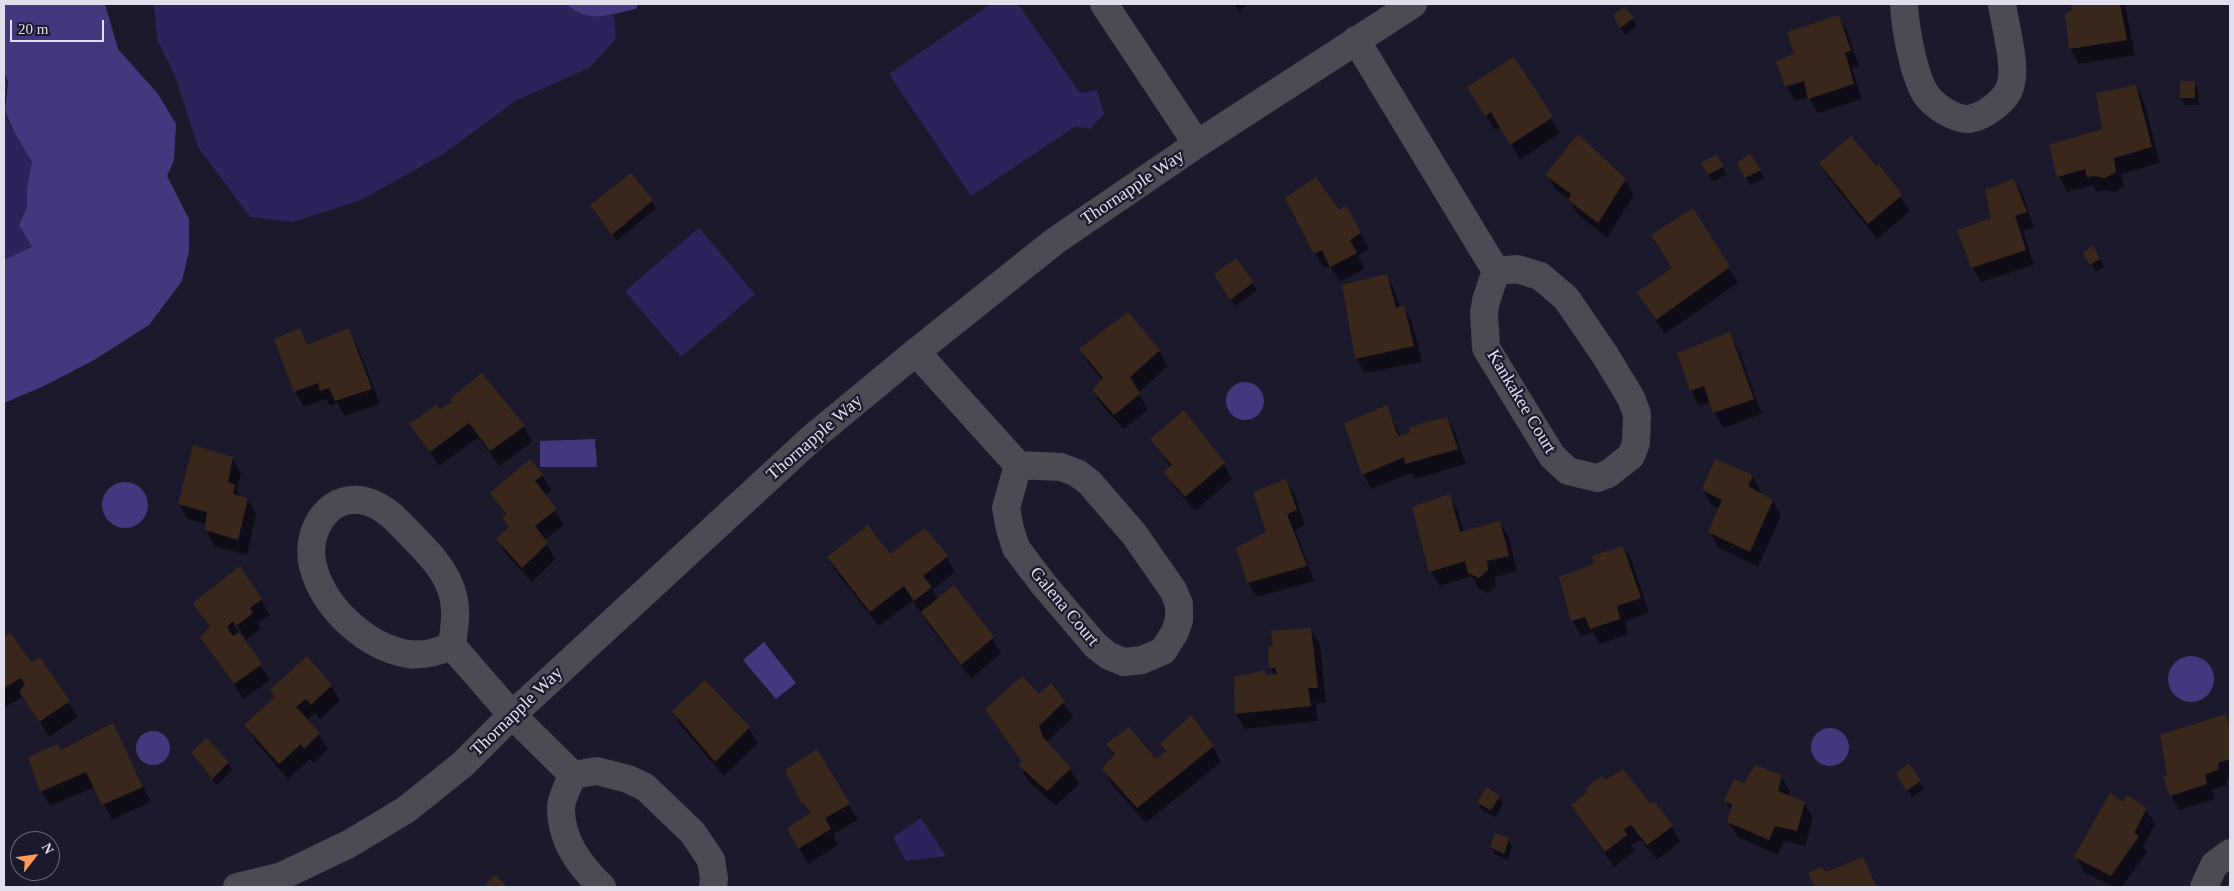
<!DOCTYPE html>
<html>
<head>
<meta charset="utf-8">
<style>
	body { margin:0 }
	#map { position:relative; width:2234px; height:891px; overflow:hidden; background:#1b1a2c; font-family:Georgia,serif }
	canvas { display:block }
	.frame { position:absolute; inset:0; border:5px solid #e0e0ed; pointer-events:none }
	.north { position:absolute; left:10px; top:831px; width:50px; height:50px; box-sizing:border-box; background:#1b1a2c; border:1px solid #6a6979; border-radius:50%; rotate:60deg; font-size:14px; font-weight:700; line-height:20px; text-align:center; color:#e0e0ed }
	.north::after { content:''; display:block; margin:auto; width:18px; height:22px; background:#fe9b59; clip-path:polygon(50% 0,100% 100%,50% 72%,0 100%) }
	.scale { position:absolute; left:10px; top:20px; width:94px; height:22px; box-sizing:border-box; border:2px solid #e0e0ed; border-top:0; padding-left:6px; font-size:15px; line-height:18px; white-space:nowrap; color:#e0e0ed; -webkit-text-stroke:4px #1b1a2c; paint-order:stroke }
</style>
</head>
<body>
<div id="map">
<canvas width="2234" height="891"></canvas>
<div class="frame"></div>
<div class="north">N</div>
<div class="scale">20 m</div>
</div>
<script>
const g = document.querySelector('canvas').getContext('2d');
g.lineJoin = 'round';
function fill(path, color) { g.fillStyle = color; g.fill(path, 'evenodd'); }
function strokePath(path, color, width, dash) { g.strokeStyle = color; g.lineWidth = width; g.lineCap = dash ? 'butt' : 'round'; g.setLineDash(dash || []); g.stroke(path); }
function drawText(font, color, halo, rows, align = 'center') {
  g.font = font + ' Georgia,serif'; g.lineWidth = 4.5; g.setLineDash([]); g.textBaseline = 'middle'; g.strokeStyle = halo; g.fillStyle = color; for (const [text, x, y, turn = 0] of rows) {
    g.save(); g.translate(x, y); g.rotate((+turn || 0) * Math.PI / 180); g.textAlign = isNaN(turn) ? turn : align; if (halo) g.strokeText(text, 0, 0); g.fillText(text, 0, 0); g.restore();
  }
}
fill(new Path2D(`
	M154,4H566C580,15 597,18 614,15L616,39L589,68L515,101L445,153L361,200L293,222L250,217L198,147L175,76L157,40Z
	M991,4H1018L1080,93L1097,90L1104,114L1090,129L1076,126L971,196L889,74Z
	M4,71C10,88 4,93 5,110C7,126 24,148 32,162L27,188V207L19,225L32,247L6,260L4,259Z
	M699,228L755,294L681,357L625,291Z
	M921,818L946,856L906,861L893,837Z`), '#2c235a');
fill(new Path2D(`
	M4,4H105L118,49L158,94L176,124L174,160L167,176L189,219V251L182,281L149,325L94,360L44,386L4,403V259H6L32,247L19,225L27,207V188L32,162L14,132L5,111L8,82L4,71Z
	M566,4H638L636,9C609,14 591,25 566,4Z
	M1226 401a19 19 0 1 1 38 0a19 19 0 1 1-38 0Z
	M595,439L597,467H540V441Z
	M102 505a23 23 0 1 1 46 0a23 23 0 1 1-46 0Z
	M764,642L796,683L776,699L743,660Z
	M2168 679a23 23 0 1 1 46 0a23 23 0 1 1-46 0Z
	M1811 747a19 19 0 1 1 38 0a19 19 0 1 1-38 0Z
	M136 748a17 17 0 1 1 34 0a17 17 0 1 1-34 0Z`), '#43387e');
fill(new Path2D(`
	M1234,4H1249L1239,11Z
	M2073,4H2125L2135,55L2079,64L2070,49L2074,11Z
	M1625,8L1637,26L1625,35L1615,16Z
	M1838,16L1847,31L1859,66L1852,68L1862,99L1818,113L1809,97L1795,101L1786,86L1795,54Z
	M2194,82L2198,90L2199,105H2185L2181,98Z
	M2136,86L2144,102L2160,163L2121,174L2124,187L2114,192L2103,190L2097,192L2093,185L2067,192L2059,176L2104,130Z
	M1469,87L1551,118L1560,133L1520,160L1501,127L1495,130Z
	M1750,155L1764,178L1750,185L1738,163Z
	M1820,163L1876,168L1879,166L1910,211L1877,239L1829,178Z
	M1703,164L1722,167L1727,174L1713,182Z
	M1547,175L1625,180L1634,195L1607,238L1578,215L1570,201L1556,190Z
	M2014,180L2023,195L2034,228L2023,231L2034,265L1981,282L1972,267L1993,219Z
	M652,201L656,208L617,241L596,212Z
	M1692,210L1738,283L1665,334L1647,307L1673,269Z
	M1338,212L1355,222L1369,249L1358,256L1365,269L1340,282L1330,266L1324,268L1315,253Z
	M2093,247L2104,267L2096,272L2085,253Z
	M1235,259L1257,290L1235,306L1219,281Z
	M1387,276L1395,291L1400,308L1403,307L1412,322L1422,362L1365,373L1356,358Z
	M299,329L308,346L348,329L357,345L380,404L345,416L337,403L330,406L326,399L304,407L295,392L275,340Z
	M1730,334L1738,349L1762,414L1723,428L1710,402L1699,406L1691,390Z
	M1080,349L1159,351L1168,366L1138,393L1148,410L1124,429L1102,406L1093,391L1102,380L1089,364Z
	M1386,406L1401,437L1447,418L1455,433L1466,464L1415,479L1411,473L1371,489L1363,474Z
	M440,411L524,427L532,442L500,466L478,438L439,466L411,424Z
	M1152,439L1224,464L1232,479L1195,511L1174,487L1165,472L1171,467Z
	M232,458L241,474L237,491L241,497L247,499L256,514L247,555L215,546L206,530L207,524L188,519L179,504Z
	M542,475L551,490L545,496L564,525L544,540L555,559L532,582L506,554L498,539L510,528L506,516L491,493Z
	M1752,476L1761,492L1760,494L1773,501L1781,516L1758,567L1718,547L1710,532L1719,509L1712,506L1703,490Z
	M1286,481L1295,496L1305,525L1295,530L1314,581L1257,597L1248,582Z
	M1449,496L1458,511L1464,532L1500,523L1509,538L1517,571L1495,577L1496,586L1488,593L1479,589L1472,576L1439,586L1431,571Z
	M1623,547L1632,562L1649,613L1625,621L1628,634L1600,644L1593,632L1581,636L1573,621L1560,578L1596,565Z
	M946,556L955,572L932,590L938,600L992,638L1001,653L971,679L931,628L913,601L879,626L837,573L828,558Z
	M261,599L270,615L258,623L261,629L246,640L234,620L232,621L270,680L244,699L201,637L210,628L195,604Z
	M1311,629L1320,644L1326,703H1316L1318,721L1245,729L1236,714L1265,671L1268,676L1275,675L1270,668Z
	M10,634L30,663L39,658L78,717L49,737L24,696L4,708V638Z
	M331,685L340,701L320,719L315,713L307,720L319,734L328,749L314,763L310,759L288,779L255,741L246,725Z
	M1051,685L1073,717L1047,742L1070,769L1079,784L1056,806L1028,781L1020,766L1023,763L987,710L1039,695Z
	M673,712L749,728L758,743L724,776L682,727Z
	M2225,715L2230,724V777L2226,779L2227,785L2212,790L2215,799L2179,810L2171,795L2169,776Z
	M112,724L151,802L112,820L95,787L50,806L41,791L61,752Z
	M1162,744L1213,747L1221,762L1146,823L1112,785L1104,769L1115,757L1108,745L1156,761L1166,752Z
	M816,750L858,820L833,834L838,845L808,864L788,828L810,815L787,770Z
	M192,753L228,763L232,770L217,785Z
	M1898,773L1920,782L1924,789L1912,797Z
	M1781,776L1790,792L1788,797L1804,803L1813,818L1805,846L1784,841L1778,855L1738,837L1729,822L1731,811L1726,801L1744,785Z
	M1499,797L1503,804L1496,817L1482,810L1478,803Z
	M2123,804L2146,809L2155,824L2143,846L2147,852L2122,887H2114L2084,872L2076,857Z
	M1572,805H1651L1672,826L1680,842L1657,860L1641,840L1631,845L1635,851L1614,867Z
	M1508,839L1512,846L1508,860L1495,854L1491,847Z
	M1862,858L1877,887H1816L1810,874L1825,873Z`), '#0007');
fill(new Path2D(`
	M2071,4H2120L2127,40L2069,49L2065,13L2072,10Z
	M1625,7L1634,18L1620,28L1613,15Z
	M1839,15L1851,51L1845,52L1854,84L1808,99L1804,81L1785,87L1776,61L1794,54L1787,32Z
	M1514,57L1553,117L1510,145L1491,112L1485,116L1467,87Z
	M2180,81H2195V98H2180Z
	M2136,85L2152,147L2114,158L2116,172L2105,178L2094,176L2087,177L2085,169L2057,177L2049,145L2102,129L2096,93Z
	M1578,134L1626,179L1598,223L1568,200L1571,194L1545,175Z
	M1851,136L1876,166L1879,164L1902,195L1868,224L1819,163Z
	M1750,153L1761,170L1745,178L1737,163Z
	M1716,155L1724,166L1708,175L1701,163Z
	M631,173L653,200L612,235L590,205Z
	M1316,177L1339,210L1347,206L1361,233L1350,240L1357,253L1330,267L1322,250L1314,254L1285,198Z
	M2014,179L2027,212L2015,216L2026,250L1971,268L1957,230L1991,218L1985,190Z
	M1693,208L1730,267L1656,320L1637,292L1672,268L1651,235Z
	M2093,245L2100,259L2090,265L2083,253Z
	M1236,258L1254,282L1230,300L1214,274Z
	M1387,274L1396,308L1404,305L1414,346L1355,359L1342,285Z
	M1128,312L1160,350L1130,377L1140,394L1114,415L1092,390L1103,378L1079,349Z
	M300,328L307,345L349,328L372,389L335,401L329,388L320,391L318,383L294,392L274,339Z
	M1730,332L1754,399L1713,413L1704,386L1690,391L1677,353Z
	M482,373L525,426L490,451L469,423L430,452L409,424L436,405L440,409L452,402L450,399Z
	M1387,405L1398,436L1410,433L1409,427L1447,417L1458,449L1405,464L1404,457L1362,475L1344,423Z
	M1184,410L1225,463L1185,497L1163,472L1172,465L1150,439Z
	M193,445L233,457L228,482L235,485L233,494L248,498L238,540L205,530L207,512L178,504Z
	M530,459L543,475L535,481L557,509L535,526L548,543L522,568L496,539L509,527L502,517L506,514L490,493Z
	M1715,459L1753,475L1748,486L1773,500L1750,552L1708,532L1722,500L1702,490Z
	M1286,479L1297,510L1287,514L1307,566L1247,583L1236,548L1266,532L1253,492Z
	M1450,494L1460,532L1500,521L1509,556L1487,561L1488,570L1479,578L1468,573L1465,561L1429,572L1412,507Z
	M868,525L890,554L925,528L948,556L923,576L932,587L914,601L904,586L870,612L827,557Z
	M1623,546L1641,598L1617,606L1620,619L1590,629L1585,617L1571,621L1559,577L1594,564L1592,556Z
	M240,566L262,599L250,608L253,613L236,626L233,621L227,627L233,636L239,632L262,664L234,684L200,637L210,627L193,603Z
	M954,585L994,637L961,665L921,612Z
	M1311,628L1318,688H1308L1311,706L1235,714L1234,677L1265,670L1266,675L1277,674L1275,668H1269L1268,647L1273,646L1271,631Z
	M10,632L31,662L40,657L70,701L39,722L19,691L25,685L21,678L4,688V637Z
	M307,656L332,685L311,705L306,699L296,707L320,733L304,749L301,744L279,764L244,725L275,697L270,690Z
	M1022,676L1039,694L1051,683L1065,701L1039,726L1043,737L1071,768L1047,791L1018,765L1022,762L985,709Z
	M705,680L750,727L715,762L672,711Z
	M2226,714L2230,727V759L2218,763L2219,769L2205,775L2207,784L2170,796L2163,777L2167,775L2160,735Z
	M1191,715L1214,746L1137,808L1102,769L1115,754L1106,744L1129,727L1156,759L1166,751L1160,744Z
	M113,723L143,787L102,805L86,772L40,792L28,757L58,744L61,750Z
	M207,738L229,762L212,779L191,752Z
	M817,749L850,804L825,818L831,829L798,849L787,828L810,813L804,803L802,804L785,770Z
	M1909,763L1921,781L1906,791L1896,773Z
	M1755,765L1782,775L1778,791L1805,802L1797,831L1775,826L1769,840L1727,822L1732,804L1724,801L1734,779L1744,783Z
	M1623,769L1651,804L1654,801L1673,826L1647,845L1631,825L1624,829L1627,835L1605,852L1571,805L1588,792L1585,789L1602,776L1606,780Z
	M1486,787L1500,796L1491,810L1477,803Z
	M2110,793L2123,802L2127,795L2147,808L2134,833L2139,836L2111,876L2074,857Z
	M1495,833L1509,838L1504,854L1490,847Z
	M1863,857L1877,887H1815L1808,873L1822,867L1826,872Z
	M495,875L508,887H483Z`), '#3a271c');
strokePath(new Path2D(`
	M1104,4L1197,144
	M1904,4C1905,26 1913,73 1925,93C1932,105 1955,120 1969,119C1975,118 1982,115 1987,112C1997,105 2009,96 2011,83C2016,63 2005,26 2002,4
	M1356,40L1496,271L1517,269L1540,276L1566,298L1605,355L1631,398L1637,414L1636,443L1631,456L1608,474L1597,478L1568,471L1552,456L1486,348L1484,313L1486,301L1496,271
	M916,352L1018,465L1061,467L1077,473L1089,482L1134,534L1173,590L1179,604V620L1175,632L1163,651L1142,660L1124,662L1109,656L1096,646L1044,585L1016,548L1010,529L1006,508L1018,465
	M452,646C438,652 424,656 408,654C366,647 323,607 313,566C304,530 331,488 371,503C388,509 399,523 412,536C432,556 454,579 455,609C456,621 453,634 452,646L512,715L573,775
	M573,775L597,771L628,779L645,787L693,833L711,860L714,878L713,887
	M573,775C568,786 561,798 561,809C561,841 580,866 602,887
	M237,887L282,876L349,844L407,809L463,764L512,715L813,437L916,352L1055,241L1197,144L1413,4
	M2204,887L2214,865L2230,853`), '#4b4b54', 28);
drawText('18px', '#e0e0ed', '#1b1a2c', [
	["Thornapple Way",1133,188,-34],
	["Kankakee Court",1521,402,59],
	["Thornapple Way",815,438,-41],
	["Galena Court",1064,607,50],
	["Thornapple Way",517,712,-44]
]);
</script>
</body>
</html>
